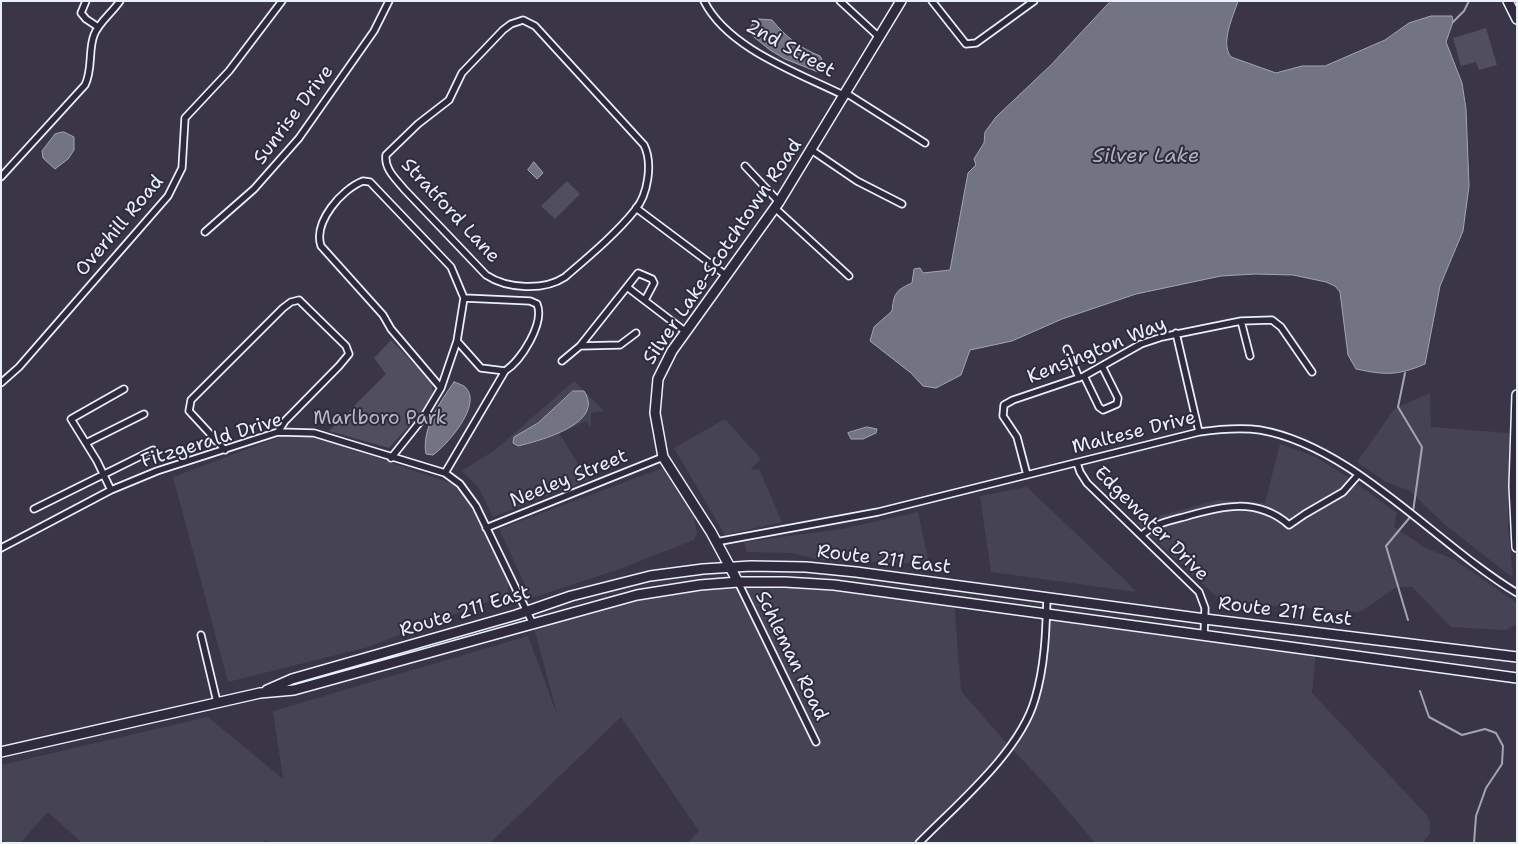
<!DOCTYPE html>
<html>
<head>
<meta charset="utf-8">
<style>
	body { margin:0 }
	#map { position:relative; width:1518px; height:844px; overflow:hidden; background:#3a3648; font-family:"Shantell Sans",sans-serif }
	canvas { display:block }
	.frame { position:absolute; inset:0; border:2px solid #e8f1f8; pointer-events:none }
</style>
</head>
<body>
<div id="map">
<canvas width="1518" height="844"></canvas>
<div class="frame"></div>
</div>
<script>
const g = document.querySelector('canvas').getContext('2d');
g.lineJoin = 'round';
function fill(path, color) { g.fillStyle = color; g.fill(path, 'evenodd'); }
function strokePath(path, color, width, dash) { g.strokeStyle = color; g.lineWidth = width; g.lineCap = dash ? 'butt' : 'round'; g.setLineDash(dash || []); g.stroke(path); }
function drawText(font, color, halo, rows, align = 'center') {
  g.font = font + ' "Shantell Sans",sans-serif'; g.lineWidth = 4; g.setLineDash([]); g.textBaseline = 'middle'; g.strokeStyle = halo; g.fillStyle = color; for (const [text, x, y, turn = 0] of rows) {
    g.save(); g.translate(x, y); g.rotate((+turn || 0) * Math.PI / 180); g.textAlign = isNaN(turn) ? turn : align; if (halo) g.strokeText(text, 0, 0); g.fillText(text, 0, 0); g.restore();
  }
}
fill(new Path2D(`
	M574,381L604,411L591,413V428L586,421L559,433L588,480L493,517L478,487L462,471L495,450Z
	M1430,393L1431,427L1509,433L1508,525L1513,578L1444,524L1410,491L1386,482L1357,462L1394,409Z
	M725,419L761,459L750,470L759,469L782,522L725,535L674,448Z
	M296,434L314,436L462,487L477,513L508,581V594L368,647L228,682L173,477L277,438Z
	M1280,444L1316,457L1346,476L1397,513L1394,527L1424,547L1455,560L1517,603V624L1505,630L1451,627L1412,587H1397L1360,612L1222,602L1136,522L1218,500L1265,503Z
	M665,467L693,511L697,533L694,540L617,570L531,598L499,529Z
	M1027,487L1129,584L1136,592L991,572L980,496Z
	M918,512L929,564L822,560L790,553L747,552L744,542L842,529Z
	M738,582L880,591L954,601L961,691L1010,747L1035,699L1047,614L1316,652L1312,693L1426,814L1430,823V833L1422,843H1095L1047,786L1010,747L917,843H687L699,831L621,717L490,843H269L262,837L267,843H82L48,812L20,843H6L1,839V765L208,717L283,779L273,711L528,636L558,717L533,624L655,592Z`), '#464354');
fill(new Path2D(`
	M1486,28L1497,65L1479,70L1476,62L1461,66L1453,38Z
	M567,181L580,194L555,219L541,206Z
	M391,340L431,382L433,392L421,413L389,448L329,431L386,374L374,358Z`), '#504e5f');
const water = new Path2D(`
	M1111,1H1238C1233,17 1220,43 1231,57L1276,73L1302,66H1325L1385,40L1409,23L1431,16H1452L1453,22L1446,42L1462,83L1466,109L1469,186L1463,231L1440,286L1425,364C1397,376 1385,375 1356,369L1348,355L1340,292L1335,286L1326,282L1293,275L1255,274L1221,276L1136,294L1062,319L1012,341L970,350L961,375L936,388L923,386L911,373L870,341L874,327L892,311C894,293 896,290 912,283L914,269L920,268L923,273L950,270L968,173L976,165L974,159L984,143L985,132L996,117L1051,65Z
	M759,19L772,20C786,37 800,48 820,56L826,69L818,72L785,59L770,50L749,33L751,26Z
	M64,132L74,137V150L68,159L55,169L43,158L42,151L55,134Z
	M534,162L543,173L537,179L528,170Z
	M454,382C457,383 463,385 465,387C484,404 446,446 433,455L426,454C421,429 441,401 454,382Z
	M573,391H584C606,424 538,441 518,446L513,443L514,437L538,423Z
	M867,427L877,429L876,433L863,439H851L848,433Z`);
fill(water, '#737482');
strokePath(water, '#a2a6b1', 1);
strokePath(new Path2D(`
	M1453,22L1464,11L1469,1
	M1405,373L1398,407L1422,447L1413,512
	M1408,620L1386,546L1411,516
	M1420,691L1429,717L1462,735L1485,729L1496,733L1503,746L1502,764L1486,788L1476,816L1474,843`), '#a2a6b1', 2);
const street = new Path2D(`
	M86,1L81,13L86,19L98,27
	M704,1C728,49 799,73 845,96
	M840,1L879,37
	M932,1L966,44L976,43L1034,1
	M523,20L535,26L644,145C653,163 648,195 635,210C617,233 587,258 565,277C544,291 507,289 486,275L404,189C396,179 384,169 386,155L418,124L449,100L462,73L503,30L511,24Z
	M846,93L925,143
	M810,149L857,181L902,204
	M745,166L779,202
	M1,177L85,85C93,69 88,51 94,35C99,22 112,13 120,1
	M636,208L727,276
	M775,208L849,276
	M205,232L254,189L299,138L374,31L389,1
	M627,287L686,332
	M1241,321L1250,356
	M1176,333L1199,432
	M457,341L481,368L505,371C521,361 545,323 537,304L530,301L464,298
	M580,346L638,273L652,279L654,283L645,300
	M1067,349L1079,378
	M562,361L580,346L620,345L636,333
	M1084,376L1099,407L1103,410L1117,404L1118,398L1102,366
	M1,383L19,367L168,196L182,168L185,118L229,71L282,1
	M86,443L144,414
	M225,450L189,411L191,400L283,308L291,302L299,300L346,346L349,354L339,366L285,421L278,432
	M391,458L423,418L441,388L457,341L464,298L451,267L370,182L363,181C342,189 313,222 321,246L383,315L391,329L441,388
	M1077,463L1080,472L1087,483L1199,592L1205,608L1204,636
	M445,473L505,371
	M1027,475L1017,437L1003,416L1004,405L1013,400L1084,376L1141,344L1162,337L1241,321L1272,320L1281,327L1312,372
	M111,490L97,461L71,419L124,389
	M34,509L153,450
	M486,528L663,457
	M1142,535C1154,524 1168,521 1184,517C1221,506 1257,497 1289,525L1305,514L1343,492L1358,475
	M716,542L878,512L1199,432C1220,429 1240,427 1260,430C1353,446 1437,545 1517,593
	M1,548L111,490L157,471L278,432L314,433L445,473L460,484L476,506L533,624
	M738,582L816,742
	M201,635L217,702
	M919,843C957,804 1020,752 1035,699C1045,666 1046,631 1047,597`);
const secondary = new Path2D(`
	M1508,1L1517,19
	M1517,395L1514,486L1517,547
	M738,582L711,532L663,457L655,413L658,379L672,351L779,202L901,1`);
const primary = new Path2D(`
	M267,690L292,679L516,615L571,596L650,576L703,569L751,566L806,567L856,572L1205,619L1517,657
	M1,752L260,693L294,690L637,595L700,585L738,582H785L834,585L1517,678`);
strokePath(street, '#e8f1f8', 9);
strokePath(secondary, '#e8f1f8', 12);
strokePath(primary, '#e8f1f8', 12);
strokePath(street, '#2f2a3d', 5.5);
strokePath(secondary, '#2f2a3d', 9);
strokePath(primary, '#2f2a3d', 9);
drawText('19px', '#e8f1f8', '#2f2a3d', [
	["2nd Street",790,49,29],
	["Sunrise Drive",294,115,-53],
	["Stratford Lane",450,211,47],
	["Overhill Road",120,226,-50],
	["Silver Lake-Scotchtown Road",723,252,-56],
	["Kensington Way",1097,351,-22],
	["Maltese Drive",1134,433,-14],
	["Fitzgerald Drive",212,441,-17],
	["Neeley Street",569,479,-22],
	["Edgewater Drive",1151,524,45],
	["Route 211 East",884,560,7],
	["Route 211 East",465,612,-17],
	["Route 211 East",1285,612,7],
	["Schleman Road",791,656,64]
]);
drawText('19px', '#b3b8c2', '#2f2a3d', [
	["Marlboro Park",380,419]
]);
drawText('italic 20px', '#aeb2bd', '#2f2a3d', [
	["Silver Lake",1146,157]
]);
</script>
</body>
</html>
